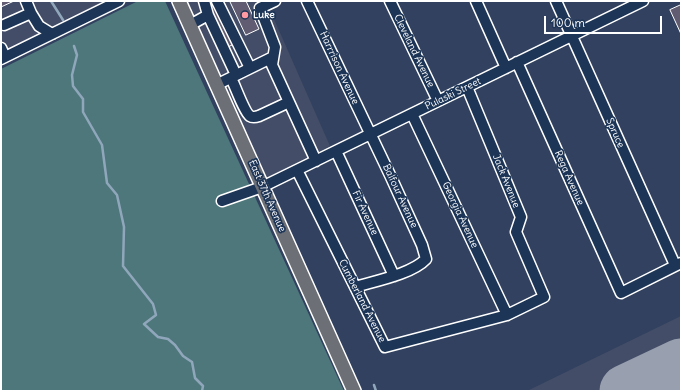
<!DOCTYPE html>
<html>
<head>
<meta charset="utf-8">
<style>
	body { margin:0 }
	#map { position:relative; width:682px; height:392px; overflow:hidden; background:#31415f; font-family:Delius,sans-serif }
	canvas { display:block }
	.frame { position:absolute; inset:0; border:2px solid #fff; pointer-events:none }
	.scale { position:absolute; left:544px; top:16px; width:118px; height:18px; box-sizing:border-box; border:2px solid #fff; border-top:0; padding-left:5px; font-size:12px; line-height:14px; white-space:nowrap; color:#fff; -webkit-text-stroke:3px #1d3557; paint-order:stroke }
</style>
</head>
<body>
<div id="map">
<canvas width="682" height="392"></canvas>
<div class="frame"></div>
<div class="scale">100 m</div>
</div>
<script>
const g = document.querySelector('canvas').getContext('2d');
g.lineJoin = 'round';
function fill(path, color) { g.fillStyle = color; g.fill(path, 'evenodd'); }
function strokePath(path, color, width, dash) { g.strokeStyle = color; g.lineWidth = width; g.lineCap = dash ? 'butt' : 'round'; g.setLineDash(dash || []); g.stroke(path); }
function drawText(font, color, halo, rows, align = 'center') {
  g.font = font + ' Delius,sans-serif'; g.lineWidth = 3.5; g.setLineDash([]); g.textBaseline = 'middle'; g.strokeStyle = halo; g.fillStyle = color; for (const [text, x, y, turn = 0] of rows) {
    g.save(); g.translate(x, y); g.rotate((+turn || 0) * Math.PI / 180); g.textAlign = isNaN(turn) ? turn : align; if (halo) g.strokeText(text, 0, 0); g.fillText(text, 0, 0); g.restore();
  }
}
fill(new Path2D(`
	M1,1H113L1,57Z
	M182,1H266L330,146L262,181Z
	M681,316V391H527L607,352Z`), '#434d67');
fill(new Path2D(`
	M138,1H165L344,391H1V69Z`), '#4e777c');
strokePath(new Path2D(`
	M51,1L63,20
	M74,46L77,55L72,75L73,86L83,99V112L102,145L107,183L117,195L124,227L123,266L153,304L156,315L144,324L158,337L168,339L175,345L183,356L192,362L195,378L203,386L202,391
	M374,385L376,391`), '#90a7bb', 2.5);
strokePath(new Path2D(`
	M644,383L649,391`), '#98a0af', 21);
strokePath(new Path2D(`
	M626,391L681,365`), '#98a0af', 53);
const building = new Path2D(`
	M1,1H14L1,7Z
	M230,1H246L259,29L246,35Z
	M215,3L234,44L226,48L207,6Z
	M681,5V34L670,10Z`);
fill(building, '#615c71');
strokePath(building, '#fff', 1);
const minor = new Path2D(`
	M26,1L31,13
	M217,1L250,68
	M275,1L260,8L275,47L272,65L316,161
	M307,1L390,175L422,245L426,259C412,274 375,281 355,287
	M390,1L438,101
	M476,1L506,68
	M556,1L675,265
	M208,15L236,75
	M4,25L31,13L39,26L52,34
	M190,25L208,15L204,1
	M1,48L5,57
	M1,59L119,1
	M517,62L621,293L681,263
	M231,78C235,85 244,112 250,116C253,118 256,117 259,116L289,102
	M216,85L273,57
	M412,114L507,315
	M336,151L394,276
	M297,170L385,347L507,315L544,297L516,232L521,217L467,87
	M222,201L262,187L643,1`);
const major = new Path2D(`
	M179,1L354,391`);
strokePath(minor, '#fff', 13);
strokePath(major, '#fff', 16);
strokePath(minor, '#1d3557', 10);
strokePath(major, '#6c6f75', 13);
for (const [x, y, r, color] of [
	[245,15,4,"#ff9aa2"]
]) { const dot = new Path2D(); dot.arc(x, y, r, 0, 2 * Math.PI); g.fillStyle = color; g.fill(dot); strokePath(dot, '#1d3557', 1.5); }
drawText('bold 10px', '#fff', '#1d3557', [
	["Luke",253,15]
], 'left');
drawText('10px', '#fff', '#1d3557', [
	["Cleveland Avenue",414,51,64],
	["Harrrison Avenue",339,68,65],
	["Pulaski Street",453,94,-26],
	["Spruce",615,133,66],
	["Rega Avenue",569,178,66],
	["Jack Avenue",506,181,68],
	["East 37th Avenue",267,196,66],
	["Balfour Avenue",400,196,65],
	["Fir Avenue",365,213,65],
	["Georgia Avenue",460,215,65],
	["Cumberland Avenue",362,301,63]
]);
</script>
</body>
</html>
